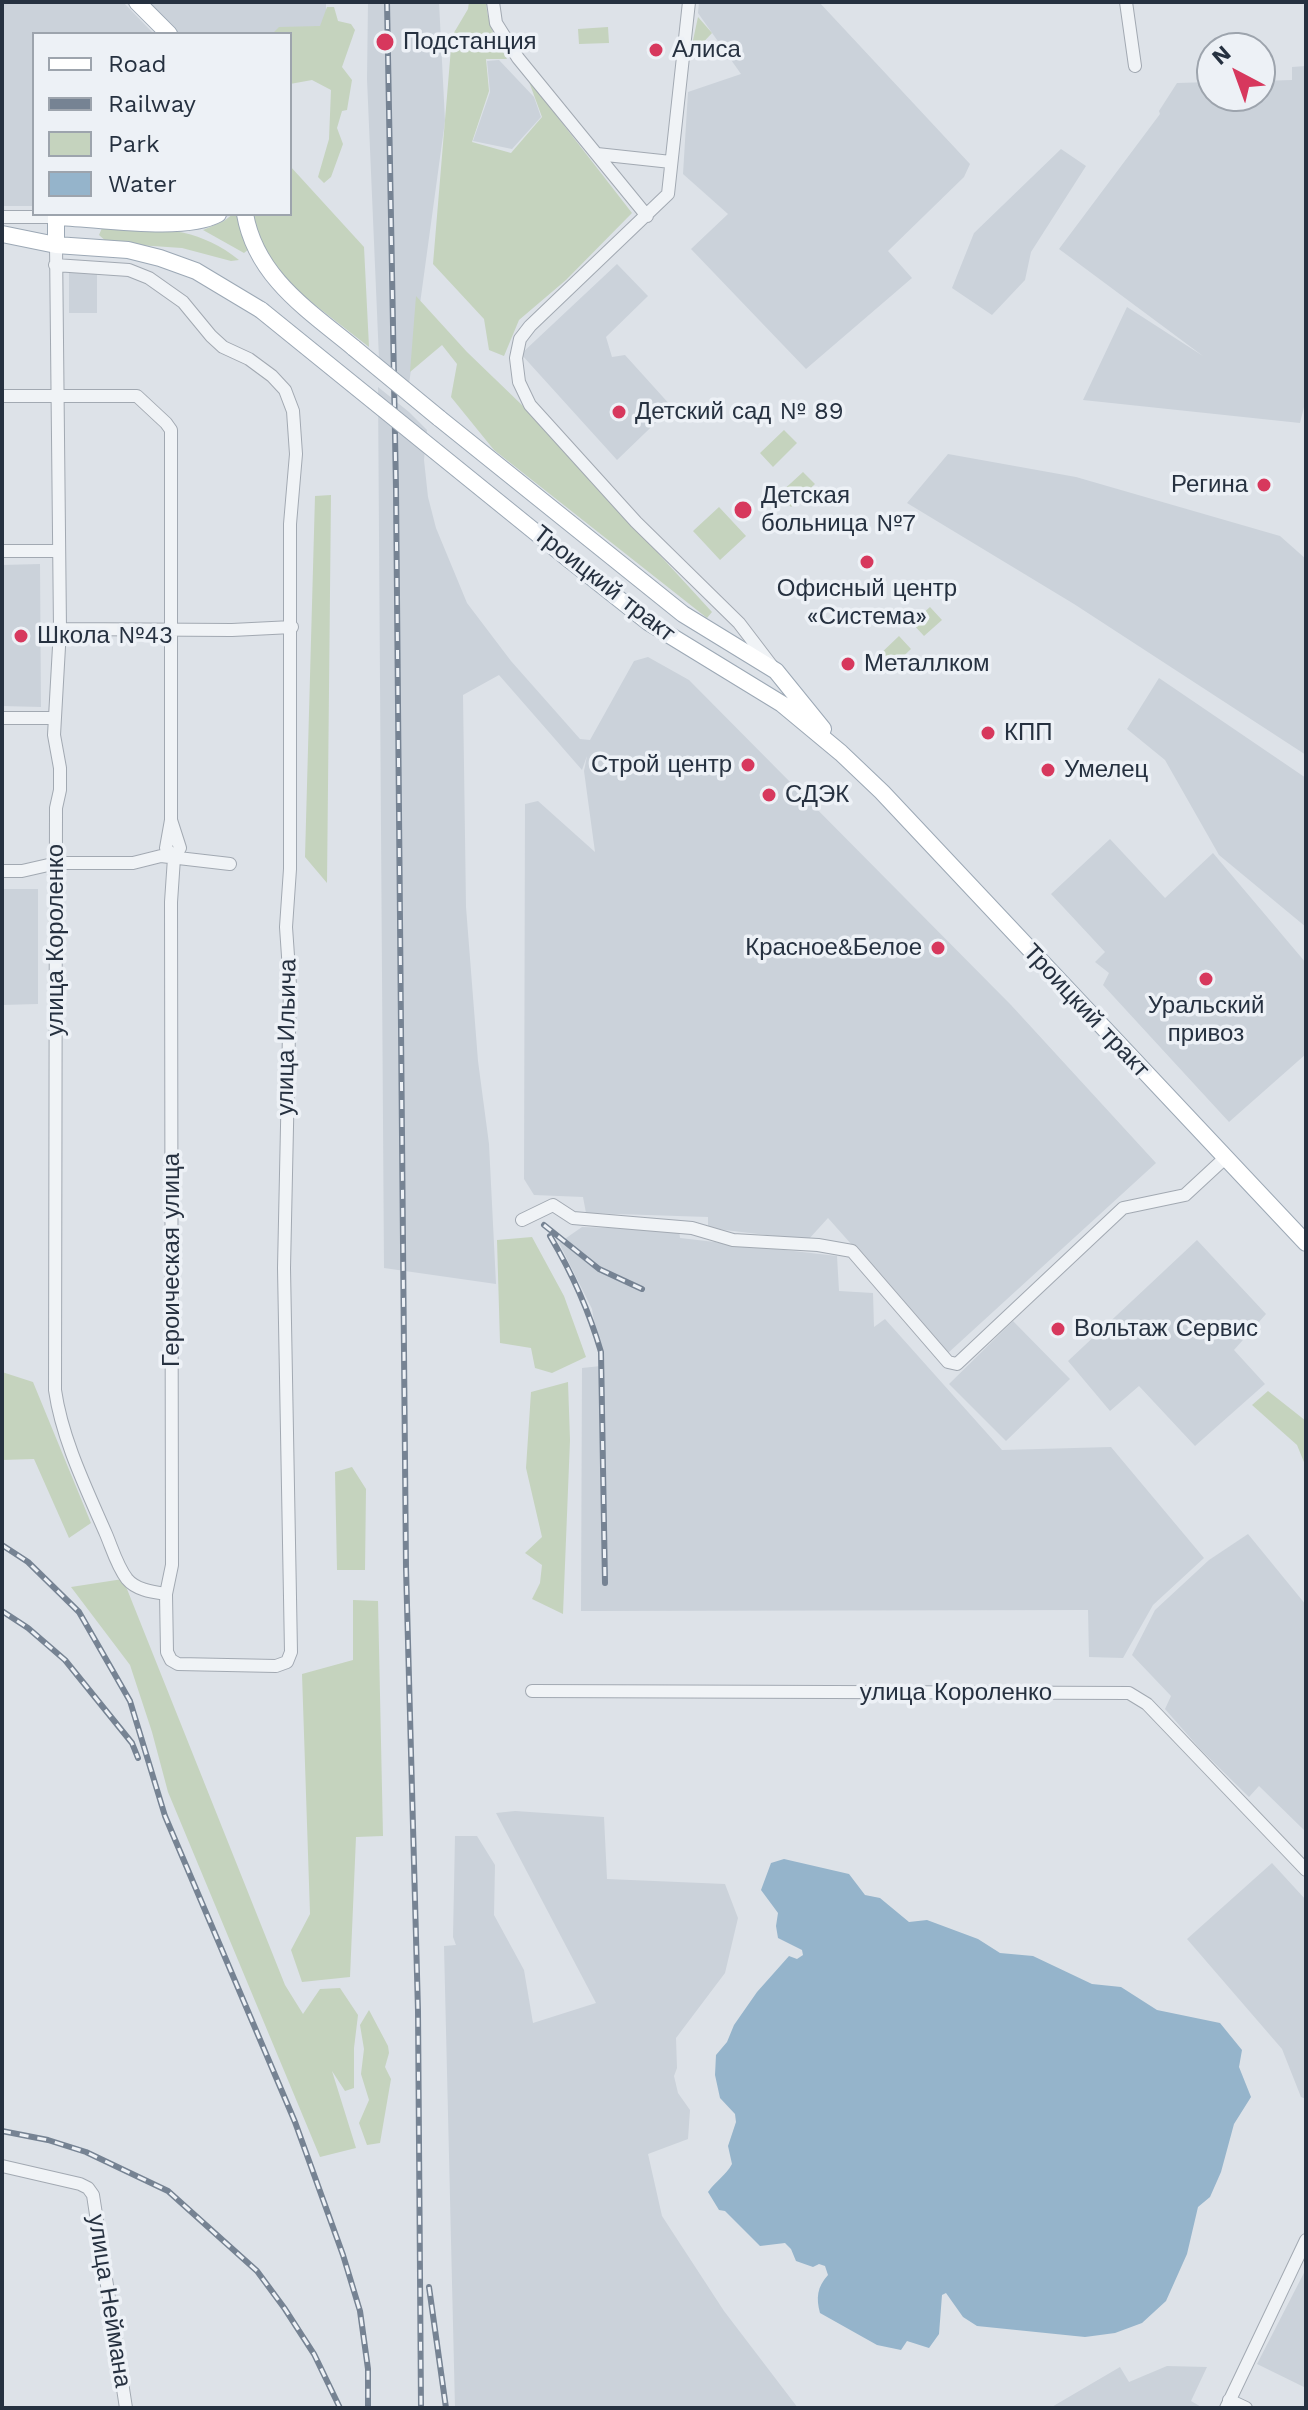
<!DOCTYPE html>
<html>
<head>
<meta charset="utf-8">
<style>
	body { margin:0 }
	#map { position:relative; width:1308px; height:2410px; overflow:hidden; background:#dde2e8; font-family:"Work Sans",sans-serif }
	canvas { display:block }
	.frame { position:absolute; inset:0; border:4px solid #263140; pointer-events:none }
	.legend { position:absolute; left:32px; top:32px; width:260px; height:184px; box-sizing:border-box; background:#edf1f6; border:2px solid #9da4ad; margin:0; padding:10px 14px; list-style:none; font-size:24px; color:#263140 }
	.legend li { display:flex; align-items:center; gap:16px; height:40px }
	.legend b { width:40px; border:2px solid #9da4ad }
	.north { position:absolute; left:1196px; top:32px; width:80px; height:80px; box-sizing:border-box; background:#edf1f6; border:2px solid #9da4ad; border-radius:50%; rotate:319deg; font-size:22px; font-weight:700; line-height:32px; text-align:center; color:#263140 }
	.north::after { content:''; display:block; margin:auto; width:28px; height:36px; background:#d7385d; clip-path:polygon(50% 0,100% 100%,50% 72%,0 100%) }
</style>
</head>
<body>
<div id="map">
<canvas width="1308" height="2410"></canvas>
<div class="frame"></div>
<ul class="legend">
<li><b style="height:10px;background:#fff"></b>Road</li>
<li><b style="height:10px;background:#768393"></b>Railway</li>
<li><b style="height:22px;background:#c5d3be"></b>Park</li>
<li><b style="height:22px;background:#95b4cb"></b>Water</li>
</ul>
<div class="north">N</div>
</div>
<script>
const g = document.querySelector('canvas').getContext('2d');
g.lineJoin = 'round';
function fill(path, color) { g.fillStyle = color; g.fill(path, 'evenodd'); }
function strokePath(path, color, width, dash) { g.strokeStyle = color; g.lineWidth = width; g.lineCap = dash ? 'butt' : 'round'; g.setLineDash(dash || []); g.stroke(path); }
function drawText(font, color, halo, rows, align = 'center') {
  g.font = font + ' "Work Sans",sans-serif'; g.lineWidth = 7; g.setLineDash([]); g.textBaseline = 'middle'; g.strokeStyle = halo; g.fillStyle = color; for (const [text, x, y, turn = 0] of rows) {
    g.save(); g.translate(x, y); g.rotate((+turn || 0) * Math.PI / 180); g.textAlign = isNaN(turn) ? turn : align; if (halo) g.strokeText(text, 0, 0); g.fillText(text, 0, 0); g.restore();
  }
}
fill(new Path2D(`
	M2,2H123L154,34H34V206H2Z
	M147,2H326V32L178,34Z
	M368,2H439L445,121L409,384L379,359L367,79Z
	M699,2H819L970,164L964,177L888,251L912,278L806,369L691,249L728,214L683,174L688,92L741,74L698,13Z
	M499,60L534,97L541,117L512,149L473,141L490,92L487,61Z
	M1306,66V399L1300,423L1083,400L1127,307L1203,356L1059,249L1160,114L1159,111L1177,83L1212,82V96H1260V81L1292,80V67Z
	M1061,149L1086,166L1031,252L1025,280L992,315L952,288L974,233Z
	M617,264L648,296L606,337L612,357L625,355L672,407L617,460L521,354Z
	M69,271H97V313H69Z
	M378,387L409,412L427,430L424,460L428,497L436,528L467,603L511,661L580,739L590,740L634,661L648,657L689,680L1011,1005L1156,1163L948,1353L828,1218L808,1240L708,1228V1217L586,1213L583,1197L534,1195L524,1179L525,804L538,801L595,852L584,771L587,756L582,770L499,675L463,695L466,907L478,1061L489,1144L496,1284L384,1268Z
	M948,454L1076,477L1280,536L1306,559V755L1074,604L907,503Z
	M40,564L41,707L2,706V565Z
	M1159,678L1306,778V927L1219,855L1165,760L1127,729Z
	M1110,839L1165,898L1213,853L1306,963V1054L1229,1122L1103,985L1109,973L1095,962L1105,952L1051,894Z
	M2,889H38V1004L2,1005Z
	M582,1227L679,1230L680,1238L837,1256L839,1291L873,1293L874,1327L885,1319L1002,1450L1111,1447L1204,1558L1153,1605L1123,1658L1089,1657L1088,1610L581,1611L582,1368L601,1366L592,1309L559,1243Z
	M1197,1240L1266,1314L1234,1350L1265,1384L1195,1446L1139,1386L1110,1411L1068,1361Z
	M1013,1321L1070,1379L1006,1441L949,1384Z
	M1248,1534L1306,1605V1832L1259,1786L1249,1797L1200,1749L1165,1709L1171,1696L1132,1655L1155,1610L1209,1560Z
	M515,1811L604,1817L607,1879L725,1884L738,1918L725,1973L676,2038L677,2068L674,2076L678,2093L690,2110L688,2139L648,2154L662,2216L724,2311L798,2408H455L444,1946L456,1945L453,1937L455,1836H477L495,1865L494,1915L524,1970L533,2023L596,2003L496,1813Z
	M1272,1863L1306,1900V2099L1301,2097L1282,2049L1187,1939Z
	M1306,2269V2388L1257,2364Z
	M1167,2366L1207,2367L1191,2401L1203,2408H1050L1120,2367L1129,2382Z`), '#cbd2da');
fill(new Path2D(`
	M469,2H486C487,23 497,41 507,59H486L489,91L472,142L511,153L542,117L528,79L632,213L566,280L519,320L504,356L489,350L484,319L433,264L452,36L468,9Z
	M327,7H334L338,21L351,24L355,30L342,67L352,80L347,110L342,111L337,128L343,144L331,177L324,183L318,177L329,139L331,90L312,80L290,84V34H272L279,27L320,26Z
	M698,17L712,33L698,48L692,45Z
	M608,27L609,43L579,44L578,29Z
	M290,166L364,247L369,347L288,284L262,249L252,214H290Z
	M233,214H240L249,249L244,253L203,230L224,221Z
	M102,228C154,228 196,225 239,260L231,261L182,248L108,243L99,235Z
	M416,296L467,352L522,405L712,612L707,618L494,450L451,397L457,364L442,345L410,372Z
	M784,430L797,443L773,467L760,453Z
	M803,472L815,484L791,507L779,494Z
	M331,495L327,883L305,857L315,496Z
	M719,507L746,536L720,560L693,531Z
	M930,607L942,620L924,636L912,623Z
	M899,636L911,649L890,669L878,656Z
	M532,1237L564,1296L586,1357L552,1373L535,1368L531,1348L500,1343L497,1240Z
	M2,1372L33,1382L91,1523L69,1538L34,1459L2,1460Z
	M568,1382L570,1440L563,1614L532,1599L540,1583L542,1565L525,1553L542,1537L526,1468L531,1392Z
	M1268,1391L1306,1421V1467L1297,1445L1252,1405Z
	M352,1467L366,1489L365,1570H337L335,1472Z
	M123,1579L285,1985L303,2014L320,1989L340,1988L358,2015L354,2048V2088L345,2091L332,2071L356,2148L320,2157L168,1792L152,1732L130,1665L71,1587Z
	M353,1600L378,1601L383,1836L356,1837L350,1977L302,1982L291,1950L310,1914L302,1674L353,1660Z
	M369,2010L388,2046L389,2053L385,2067L391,2079L380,2143L367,2145L359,2123L369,2100L361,2074L364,2049L360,2025Z`), '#c5d3be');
fill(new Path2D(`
	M784,1859L849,1874L865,1895L880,1898L909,1922L927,1920L978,1939L1000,1953L1033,1956L1092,1984L1121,1987L1157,2010L1220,2023L1242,2050L1239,2067L1251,2097L1234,2124L1221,2172L1210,2197L1198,2207L1187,2254L1166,2301L1142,2323L1115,2333L1085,2337L977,2326L963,2317L946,2293L942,2295L939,2334L929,2348L907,2341L901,2350L877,2345L820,2313C816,2298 817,2287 828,2275L825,2266L819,2264L813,2267L796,2261L791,2249L785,2243L760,2246L725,2211L719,2210L708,2192C716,2181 726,2175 732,2164L728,2146L736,2122L735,2114L720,2098L715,2075L716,2055L727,2042L734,2025L757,1992L789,1956L797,1959L803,1955L802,1950L778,1938L776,1926L778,1913L761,1890L771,1863Z`), '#95b4cb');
const minor = new Path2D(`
	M493,2L496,23L518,58L647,216
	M689,2L668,194L530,326L520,339L516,358L519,382L530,405L636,522L739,623L771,665
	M1126,2L1135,66
	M597,154L671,162
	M2,217H56
	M56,245L60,629L54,735L60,768V790L56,808L55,1390C62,1439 86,1488 106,1534C112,1548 117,1566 127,1579C136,1590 153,1592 166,1594
	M2,396H137L166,423L171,430V820L180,848L174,858L171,902L172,1565L166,1594L167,1652L171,1660L178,1664L276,1666L287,1662L291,1652L284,1268L290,985L286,927L290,869V524L296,454L293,411L285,390L272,376L249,359L223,347L211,336L183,302L149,278L129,270L55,265
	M2,551H57
	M60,629L232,630L292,627
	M2,718H55
	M171,820L166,848L174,858
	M2,871H22L57,863H133L161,856L230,864
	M522,1220L553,1205L573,1218L692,1228L733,1240L818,1245L852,1251L948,1362L957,1364L1123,1208L1185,1195L1225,1158
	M532,1691L1129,1693L1147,1704L1306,1870
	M2,2166L80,2184L88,2188L93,2195L126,2408
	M1229,2400L1246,2408
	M1226,2408L1306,2240`);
const major = new Path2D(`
	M137,2L169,34
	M245,214C256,277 308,310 354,348
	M2,234L56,245L128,250L160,258L196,271L261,310
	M56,245V217C96,218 184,233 218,214
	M439,418L683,614L776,671L823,729
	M571,561L648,622L782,704L841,753L882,792L1306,1243`);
strokePath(minor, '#a2a9b2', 14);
strokePath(major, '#9ca8b5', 18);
strokePath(minor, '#f0f3f6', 12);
strokePath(major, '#fff', 16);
const rail = new Path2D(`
	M387,2L396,489L406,1568L418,2011L421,2408
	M544,1225L599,1269L642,1289
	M550,1236C572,1273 589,1311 601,1352L605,1583
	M2,1545L28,1562L79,1612L130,1701L165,1816L295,2122L343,2255L360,2311L368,2369V2408
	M2,1611L28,1628L65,1660L132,1743L138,1758
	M2,2131L48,2140L86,2152L168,2191L257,2271L285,2309L314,2354L340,2408
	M429,2287L446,2408`);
strokePath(rail, '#768393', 6);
strokePath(rail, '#edf1f6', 3, [9]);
const majorBridge = new Path2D(`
	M261,310L571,561
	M354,348L439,418`);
strokePath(majorBridge, '#9ca8b5', 18, []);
strokePath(majorBridge, '#fff', 16);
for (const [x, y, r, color] of [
	[385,42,10,"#d7385d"],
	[656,50,8,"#d7385d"],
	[619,412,8,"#d7385d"],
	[1264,485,8,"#d7385d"],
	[743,510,10,"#d7385d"],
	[867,562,8,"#d7385d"],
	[21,636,8,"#d7385d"],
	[848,664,8,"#d7385d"],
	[988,733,8,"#d7385d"],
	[748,765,8,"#d7385d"],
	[1048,770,8,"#d7385d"],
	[769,795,8,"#d7385d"],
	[938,948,8,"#d7385d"],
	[1206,979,8,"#d7385d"],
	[1058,1329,8,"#d7385d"]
]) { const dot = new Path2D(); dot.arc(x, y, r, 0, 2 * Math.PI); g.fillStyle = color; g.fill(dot); strokePath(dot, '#edf1f6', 3); }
drawText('24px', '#263140', '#edf1f6', [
	["Подстанция",403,42],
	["Алиса",672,50],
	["Детский сад № 89",635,412],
	["Регина",1248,485,"right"],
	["Детская",761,496],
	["больница №7",761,524],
	["Офисный центр",867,589,"center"],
	["«Система»",867,617,"center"],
	["Школа №43",37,636],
	["Металлком",864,664],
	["КПП",1004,733],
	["Строй центр",732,765,"right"],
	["Умелец",1064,770],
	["СДЭК",785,795],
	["Красное&Белое",922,948,"right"],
	["Уральский",1206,1006,"center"],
	["привоз",1206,1034,"center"],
	["Вольтаж Сервис",1074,1329]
], 'left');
drawText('24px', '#263140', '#edf1f6', [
	["Троицкий тракт",604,584,38],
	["улица Короленко",56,940,-90],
	["Троицкий тракт",1086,1011,47],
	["улица Ильича",287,1037,-89],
	["Героическая улица",172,1260,-90],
	["улица Короленко",956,1693],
	["улица Неймана",109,2301,81]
]);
</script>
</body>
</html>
